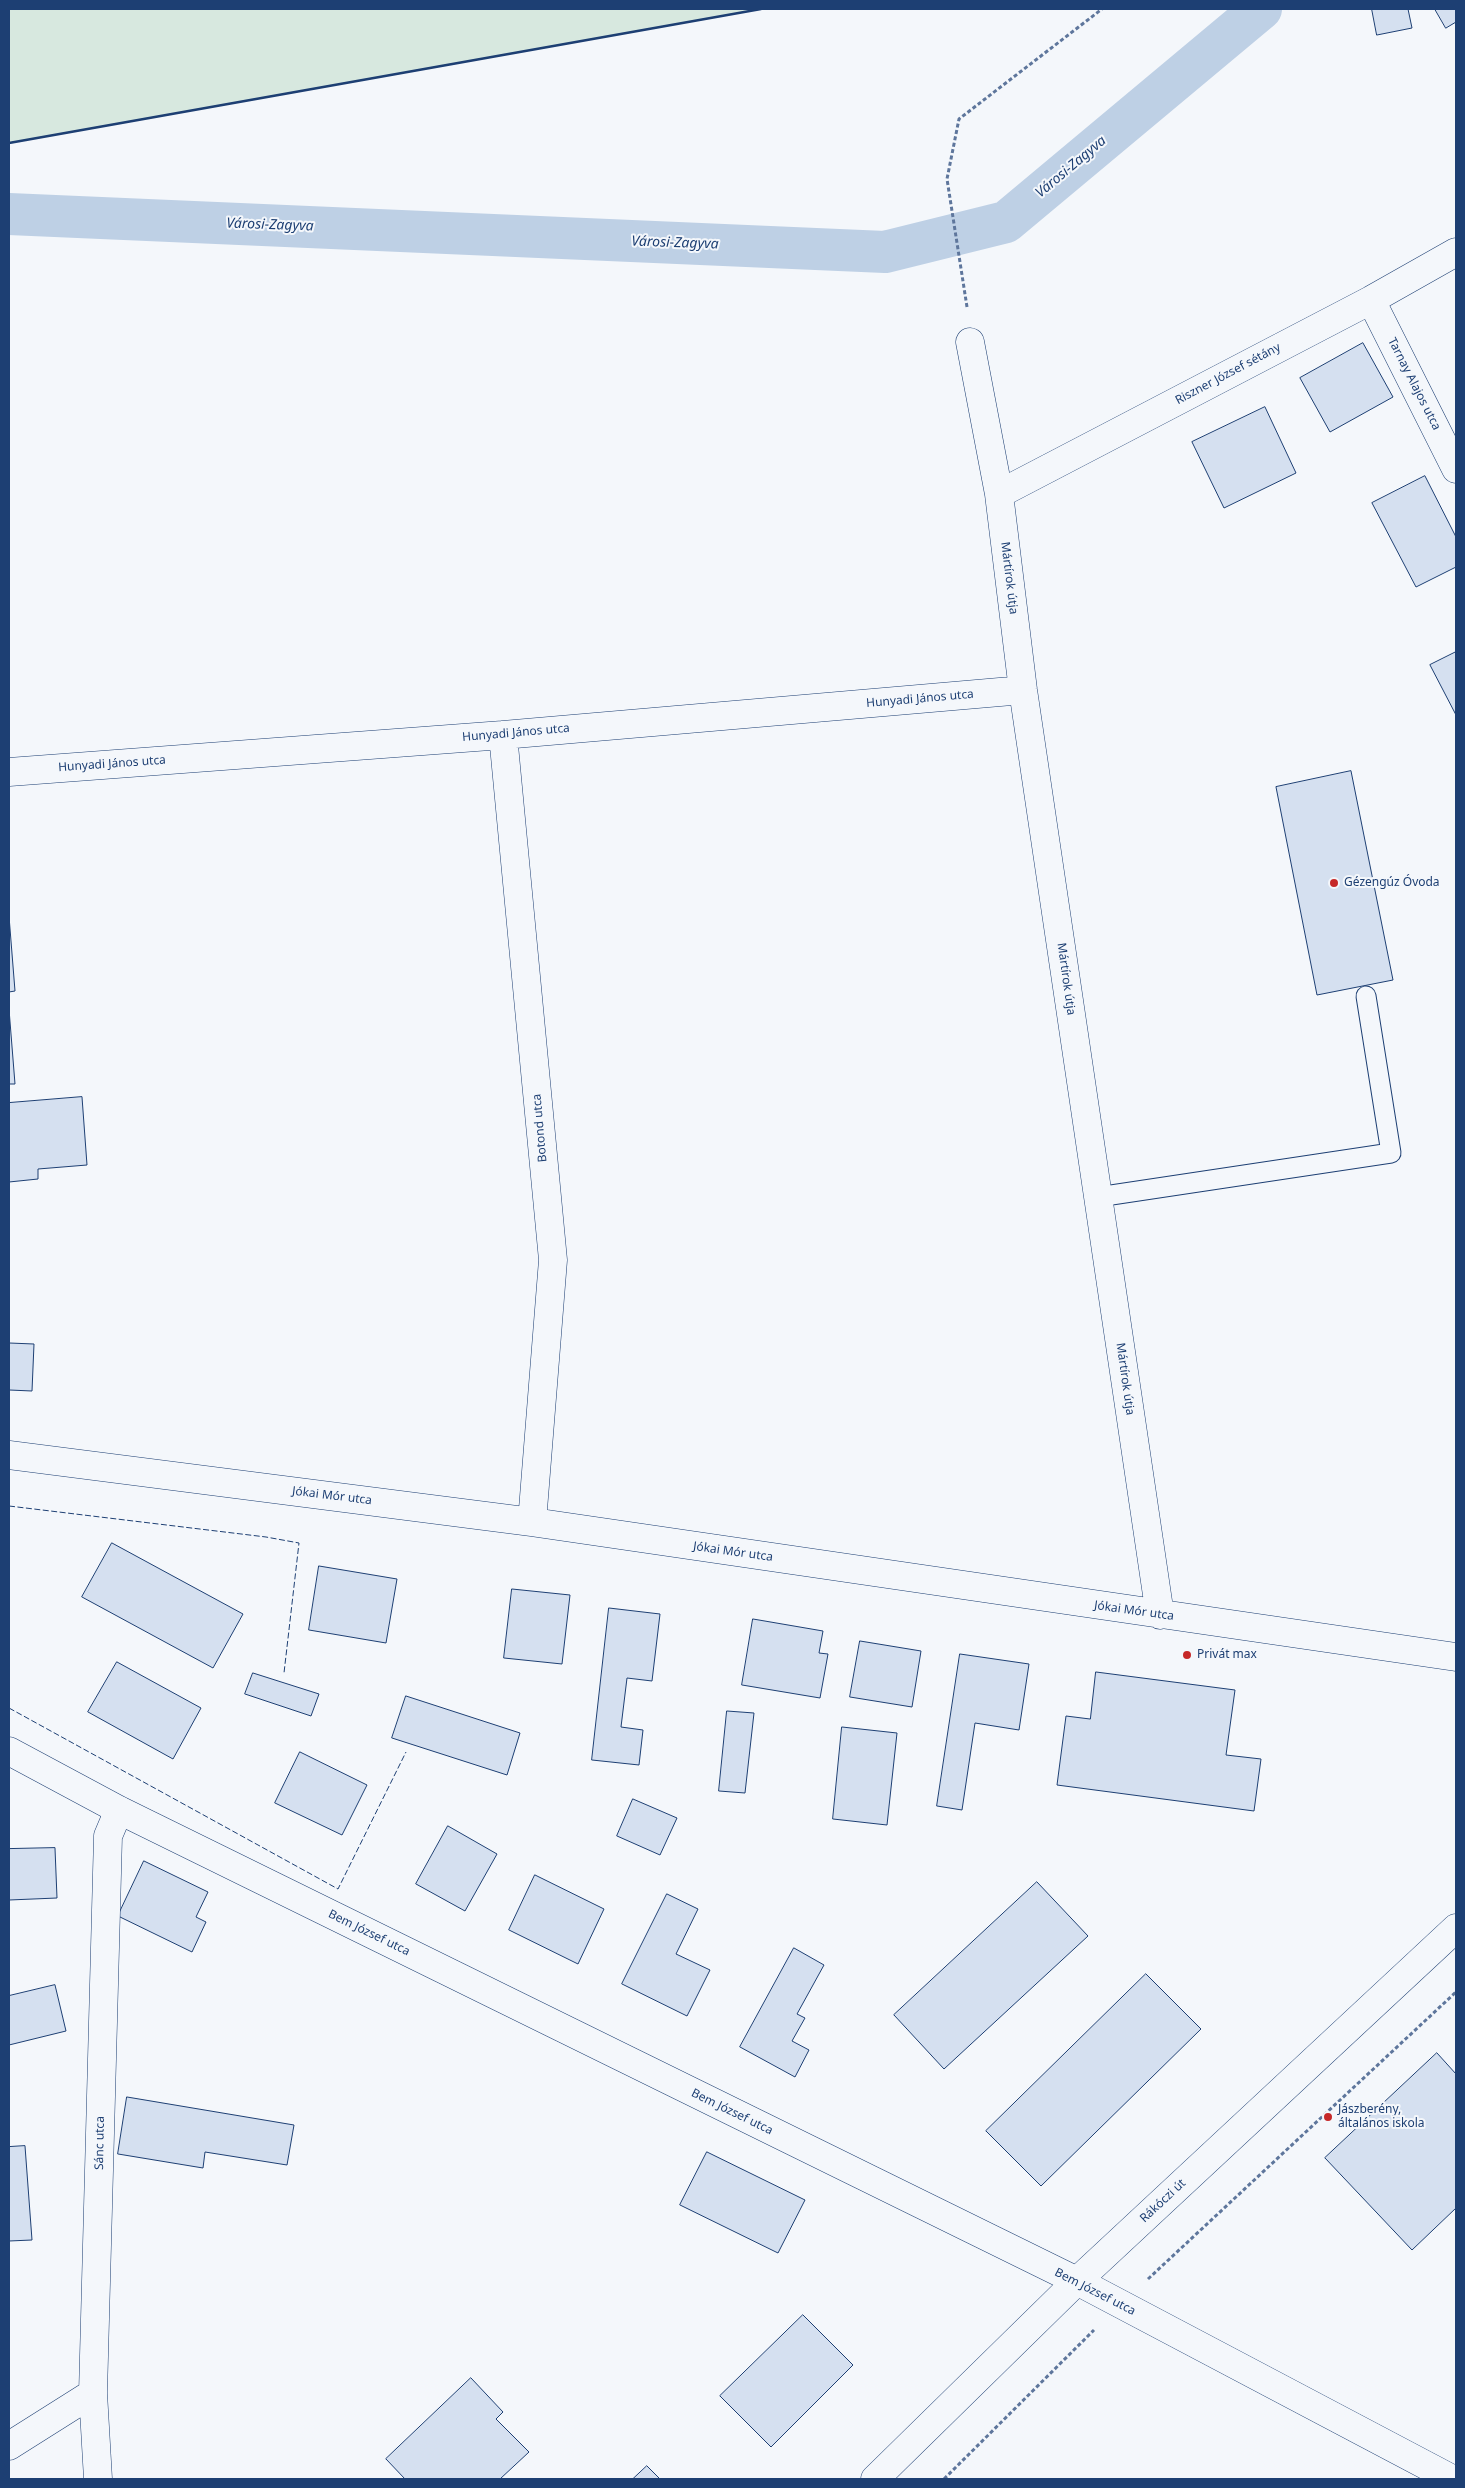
<!DOCTYPE html>
<html>
<head>
<meta charset="utf-8">
<style>
	body { margin:0 }
	#map { position:relative; width:1465px; height:2488px; overflow:hidden; background:#f4f7fb; font-family:"Noto Sans",sans-serif }
	canvas { display:block }
	.frame { position:absolute; inset:0; border:10px solid #1d3f73; pointer-events:none }
</style>
</head>
<body>
<div id="map">
<canvas width="1465" height="2488"></canvas>
<div class="frame"></div>
</div>
<script>
const g = document.querySelector('canvas').getContext('2d');
g.lineJoin = 'round';
function fill(path, color) { g.fillStyle = color; g.fill(path, 'evenodd'); }
function strokePath(path, color, width, dash) { g.strokeStyle = color; g.lineWidth = width; g.lineCap = dash ? 'butt' : 'round'; g.setLineDash(dash || []); g.stroke(path); }
function drawText(font, color, halo, rows, align = 'center') {
  g.font = font + ' "Noto Sans",sans-serif'; g.lineWidth = 4; g.setLineDash([]); g.textBaseline = 'middle'; g.strokeStyle = halo; g.fillStyle = color; for (const [text, x, y, turn = 0] of rows) {
    g.save(); g.translate(x, y); g.rotate((+turn || 0) * Math.PI / 180); g.textAlign = isNaN(turn) ? turn : align; if (halo) g.strokeText(text, 0, 0); g.fillText(text, 0, 0); g.restore();
  }
}
const green = new Path2D(`
	M9,9H761L9,143Z`);
fill(green, '#d7e8df');
strokePath(green, '#687fa3', 1);
strokePath(new Path2D(`
	M9,214L885,252L1006,222L1261,9`), '#bed0e5', 42);
const building = new Path2D(`
	M1372,9H1408L1412,28L1377,35Z
	M1435,9H1456V22L1446,28Z
	M1363,343L1393,397L1330,432L1300,378Z
	M1265,407L1296,473L1224,508L1192,442Z
	M1425,476L1456,537V567L1416,587L1372,503Z
	M1456,652V715L1430,665Z
	M1351,771L1393,980L1317,995L1276,787Z
	M9,916L15,991L9,992Z
	M9,1009L15,1084H9Z
	M82,1097L87,1165L38,1169V1179L9,1182V1103Z
	M9,1343L34,1344L32,1391L9,1390Z
	M112,1543L243,1614L213,1668L82,1597Z
	M319,1566L397,1579L386,1643L309,1630Z
	M512,1589L570,1595L562,1664L504,1658Z
	M609,1608L660,1614L652,1681L627,1678L621,1727L643,1730L639,1765L592,1760Z
	M753,1619L823,1631L819,1653L828,1654L820,1698L742,1685Z
	M860,1641L921,1651L912,1707L850,1697Z
	M960,1654L1029,1664L1019,1730L975,1723L962,1810L937,1806Z
	M117,1662L201,1708L173,1759L88,1712Z
	M1096,1672L1235,1690L1226,1755L1261,1759L1254,1811L1057,1785L1066,1716L1090,1719Z
	M253,1673L319,1694L311,1716L245,1694Z
	M406,1696L520,1733L507,1775L392,1738Z
	M727,1711L754,1713L745,1793L719,1791Z
	M842,1727L897,1733L887,1825L833,1819Z
	M300,1752L367,1785L342,1835L275,1803Z
	M633,1799L677,1818L660,1855L617,1836Z
	M448,1826L497,1854L465,1911L416,1884Z
	M55,1848L57,1898L9,1900V1849Z
	M144,1861L208,1892L196,1917L206,1922L192,1952L118,1916Z
	M535,1875L604,1909L578,1964L509,1930Z
	M1037,1882L1088,1936L944,2069L894,2015Z
	M667,1894L698,1909L676,1954L710,1970L687,2016L622,1984Z
	M794,1948L824,1965L797,2014L805,2018L792,2041L809,2050L795,2077L740,2047Z
	M1146,1974L1201,2029L1041,2186L986,2131Z
	M55,1985L66,2031L9,2045V1996Z
	M1437,2053L1456,2074V2208L1412,2250L1325,2158Z
	M127,2097L294,2125L287,2165L205,2152L203,2168L118,2154Z
	M25,2146L32,2240L9,2241V2147Z
	M707,2152L805,2200L778,2253L680,2205Z
	M803,2315L853,2365L771,2447L720,2396Z
	M471,2378L503,2412L496,2419L529,2452L500,2479H405L386,2459Z
	M647,2466L660,2479H633Z`);
fill(building, '#d5e0f0');
strokePath(building, '#1d3f73', 1);
const service = new Path2D(`
	M1098,1197L1391,1153L1366,996`);
const minor = new Path2D(`
	M1371,300L1456,469
	M970,342L999,494L1023,690L1160,1615
	M999,494L1371,300L1456,252
	M503,735L553,1260L532,1522
	M9,772L503,735L1023,690
	M9,1455L532,1522L1456,1657
	M9,1751L119,1810L1077,2281L1452,2479
	M9,2446L93,2393
	M98,2479L93,2393L108,1836L119,1810`);
const tertiary = new Path2D(`
	M875,2479L1077,2281L1456,1928`);
strokePath(service, '#1d3f73', 21);
strokePath(minor, '#1d3f73', 29);
strokePath(tertiary, '#1d3f73', 29);
strokePath(new Path2D(`
	M967,307L947,179L959,119L1102,9
	M1148,2279L1456,1992
	M944,2479L1094,2330`), '#5e769c', 3, [4, 2.5]);
strokePath(service, '#f4f7fb', 19);
strokePath(minor, '#f4f7fb', 28);
strokePath(tertiary, '#f4f7fb', 28);
strokePath(new Path2D(`
	M9,1506L266,1537L299,1543L284,1673
	M9,1708L338,1889L406,1752`), '#1d3f73', 1, [6, 2.5]);
strokePath(new Path2D(`
	M9,143L761,9`), '#1d3f73', 2.5);
for (const [x, y, r, color] of [
	[1334,883,5,"#c62828"],
	[1187,1655,5,"#c62828"],
	[1328,2117,5,"#c62828"]
]) { const dot = new Path2D(); dot.arc(x, y, r, 0, 2 * Math.PI); g.fillStyle = color; g.fill(dot); strokePath(dot, '#f4f7fb', 2); }
drawText('12px', '#1d3f73', '#f4f7fb', [
	["Riszner József sétány",1228,374,-28],
	["Tarnay Alajos utca",1414,384,63],
	["Mártírok útja",1009,578,83],
	["Hunyadi János utca",920,699,-5],
	["Hunyadi János utca",516,733,-5],
	["Hunyadi János utca",112,764,-4],
	["Mártírok útja",1066,979,82],
	["Botond utca",540,1128,-95],
	["Mártírok útja",1125,1379,82],
	["Jókai Mór utca",332,1496,7],
	["Jókai Mór utca",733,1552,8],
	["Jókai Mór utca",1134,1611,8],
	["Bem József utca",369,1933,26],
	["Bem József utca",732,2112,26],
	["Sánc utca",100,2143,-89],
	["Rákóczi út",1163,2201,-43],
	["Bem József utca",1095,2292,27]
]);
drawText('12px', '#1d3f73', '#f4f7fb', [
	["Gézengúz Óvoda",1344,883],
	["Privát max",1197,1655],
	["Jászberény,",1338,2110],
	["általános iskola",1338,2124]
], 'left');
drawText('italic 14px', '#1d3f73', '#f4f7fb', [
	["Városi-Zagyva",1071,167,-40],
	["Városi-Zagyva",270,225,2],
	["Városi-Zagyva",675,243,2]
]);
</script>
</body>
</html>
